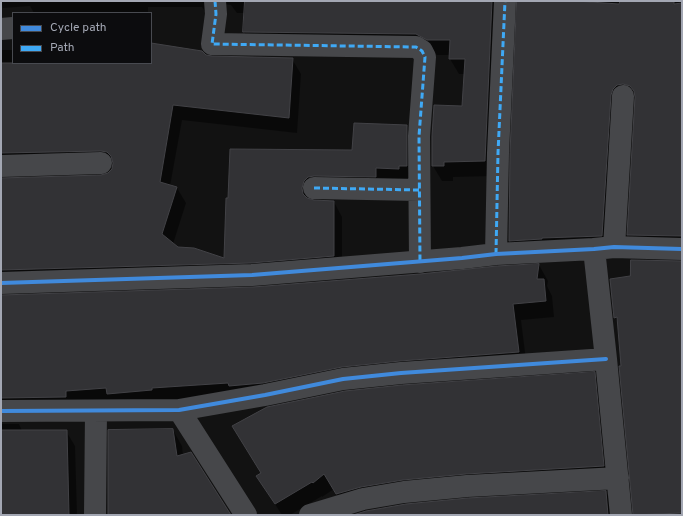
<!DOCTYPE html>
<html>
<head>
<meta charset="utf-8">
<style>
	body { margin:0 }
	#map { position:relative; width:683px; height:516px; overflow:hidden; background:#121212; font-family:Overpass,sans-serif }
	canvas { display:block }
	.frame { position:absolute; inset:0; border:2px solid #a3a7b3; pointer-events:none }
	.legend { position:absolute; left:12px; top:12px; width:140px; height:52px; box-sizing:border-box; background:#0c0c0e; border:1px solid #484a50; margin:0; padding:5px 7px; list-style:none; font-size:12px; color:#a3a7b3 }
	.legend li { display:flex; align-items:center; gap:8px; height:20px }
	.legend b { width:20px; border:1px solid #484a50 }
</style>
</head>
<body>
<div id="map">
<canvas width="683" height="516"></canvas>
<div class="frame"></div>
<ul class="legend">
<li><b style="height:5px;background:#408adc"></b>Cycle path</li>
<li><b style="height:5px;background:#3fa9f5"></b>Path</li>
</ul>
</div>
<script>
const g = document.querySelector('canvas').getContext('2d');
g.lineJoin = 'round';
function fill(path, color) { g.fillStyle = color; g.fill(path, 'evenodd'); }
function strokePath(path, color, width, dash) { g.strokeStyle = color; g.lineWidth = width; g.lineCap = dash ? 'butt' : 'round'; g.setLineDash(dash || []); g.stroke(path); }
fill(new Path2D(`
	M1,1H682V251L637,250L628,235L636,100L633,99L611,251L519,256L510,241L518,5L515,4L494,176L453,177V181H442L433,166L463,107L465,74H459L450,59V55H437L426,50L253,47L244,32L245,13H237L231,5L224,4L206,13L202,7H148V13H34L30,6L3,8Z
	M151,44L212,58L292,59L301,74L297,133L182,120L170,186L177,188L186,203L173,244L178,248L225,259L227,199L353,151L407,126L416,142L415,181L312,197L311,201L334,202L342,217V271L1,290V179L102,176L108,174L114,167L110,166L1,173V50H13V63H151Z
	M682,262V515H634L618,323L615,317L631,277Z
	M539,265L548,281L547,286L552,296L554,317L521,320L527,368L1,418V296L253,288Z
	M594,373L603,389L612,481L346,509L334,489L322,497V496L290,515H282L257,476Z
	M1,424H19L22,431H66L75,446L77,515H1Z
	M173,430L182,446L183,456L230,515H109Z
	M606,492L614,508L615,515H357Z`), '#0007');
const building = new Path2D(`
	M245,1H492L485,161L444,162V166H432V136L434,105L462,106L465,59H449L450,40H427L416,34L243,32Z
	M517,1H576L619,4L620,1H674V4L682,3V236L627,235L635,97L634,91L630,86L623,84L617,85L613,89L611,95L602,236L542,238V239L509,241L510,153Z
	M151,43L202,51L206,55L212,56L293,58L289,118L173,105L160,182L177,187L162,234L178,247L194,248L224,258L226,198H228L230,149L352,150L354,123L407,125V166H399V169L376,168V177L314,176L308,177L304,181L302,188L303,194L307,198L314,200L334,201V256L251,263L1,270V178L101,175L108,173L112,169L113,163L111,156L107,152L101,151L1,153V63H151Z
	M631,260L682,261V513L633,515L619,366H621L617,317L614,318L610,279L630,276Z
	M539,264L537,279H544L546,301L513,304L519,352L400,361L342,367L263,383L229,386L228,383L152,388V390L107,394L106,388L66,391V397L1,398V295L253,287L420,274L497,266Z
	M595,372L604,466L466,474L403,480L361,487L336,494L324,474L313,483L312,482L275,504L256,476L261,473L232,426L267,407L345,391L402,385Z
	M173,429L177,456L191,452L231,515H108V430Z
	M1,430H67L69,515H1Z
	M606,491L608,515H353L366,511L406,504L468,498Z`);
fill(building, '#323235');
strokePath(building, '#424246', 1);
strokePath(new Path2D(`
	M215,1L216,14L212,44L416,47L422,51L425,57L419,136L420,262
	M1,29L13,28
	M1,166L101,163
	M314,188L419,190
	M614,247L623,96
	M594,249L606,359L621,515
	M496,254L498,153L505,1
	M1,283L252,275L462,258L496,254L594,249L614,247L682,249
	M179,410L246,515
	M1,411L179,410L265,395L343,379L401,373L606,359
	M95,515L96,411
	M310,515L363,499L404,492L467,486L618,478`), '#46474a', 22);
strokePath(new Path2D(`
	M215,1L216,14L212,44L416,47L422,51L425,57L419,136L420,262
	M314,188L419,190
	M496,254L498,153L505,1`), '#3fa9f5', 3, [6, 3]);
strokePath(new Path2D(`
	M1,283L252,275L462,258L496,254L594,249L614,247L682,249
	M1,411L179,410L265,395L343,379L401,373L606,359`), '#408adc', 4);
</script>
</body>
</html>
